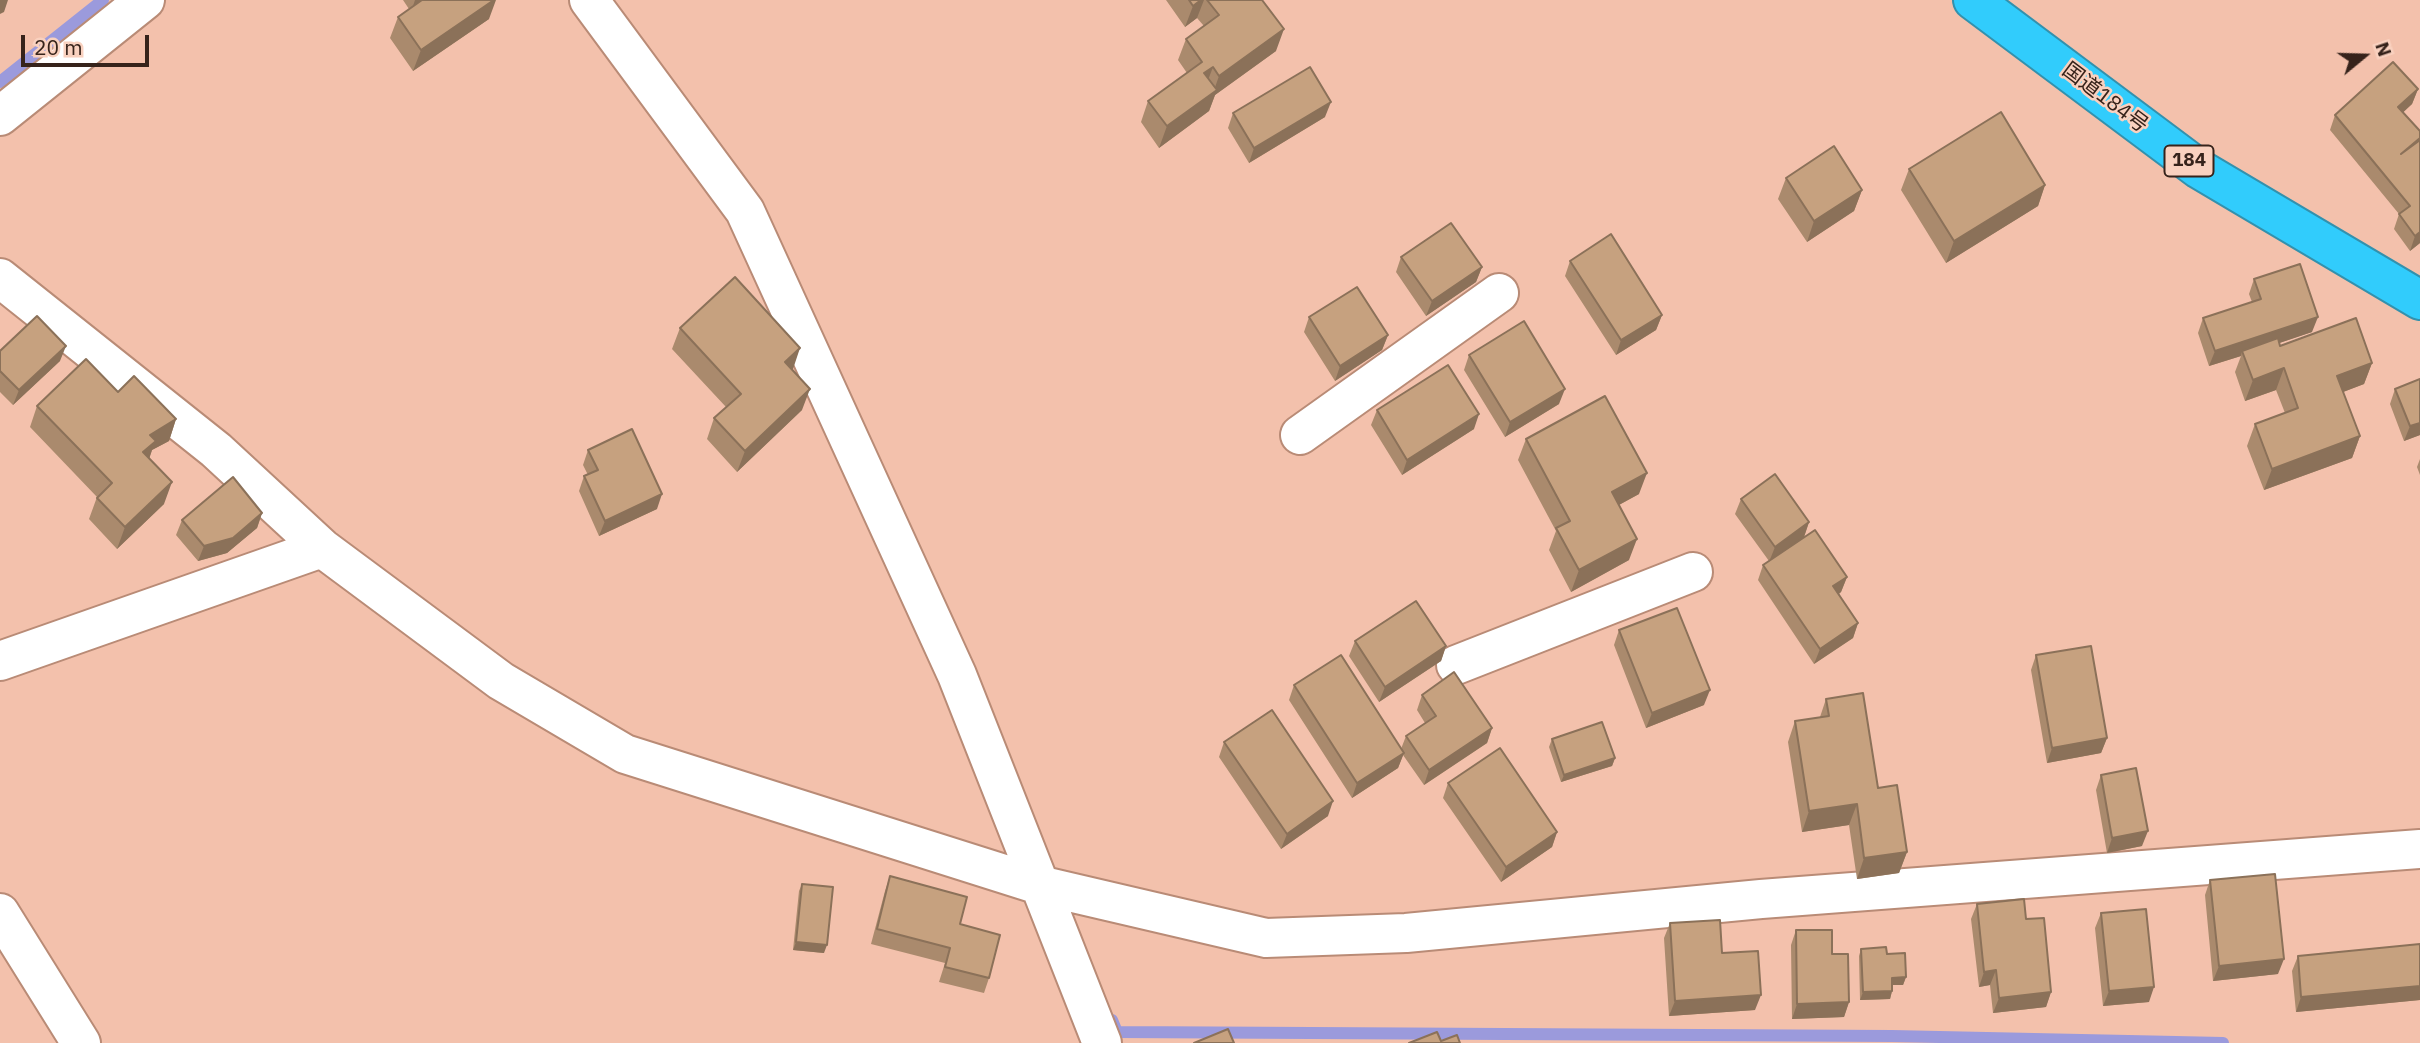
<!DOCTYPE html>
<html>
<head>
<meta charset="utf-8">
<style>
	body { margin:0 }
	#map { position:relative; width:2420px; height:1043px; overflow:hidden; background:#f3c1ac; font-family:"IBM Plex Sans",sans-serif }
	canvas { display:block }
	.north { position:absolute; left:2329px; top:21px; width:70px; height:70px; -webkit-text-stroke:5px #f9d1bf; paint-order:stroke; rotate:71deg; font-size:19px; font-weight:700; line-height:28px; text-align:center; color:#36231b }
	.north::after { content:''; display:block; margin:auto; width:24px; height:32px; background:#36231b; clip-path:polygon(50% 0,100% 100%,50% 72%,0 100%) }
	.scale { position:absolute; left:21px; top:35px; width:128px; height:32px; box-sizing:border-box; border:4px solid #36231b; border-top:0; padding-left:9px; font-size:21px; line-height:24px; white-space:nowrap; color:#36231b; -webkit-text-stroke:5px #f9d1bf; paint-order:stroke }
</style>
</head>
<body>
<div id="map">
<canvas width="2420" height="1043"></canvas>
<div class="north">N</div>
<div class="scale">20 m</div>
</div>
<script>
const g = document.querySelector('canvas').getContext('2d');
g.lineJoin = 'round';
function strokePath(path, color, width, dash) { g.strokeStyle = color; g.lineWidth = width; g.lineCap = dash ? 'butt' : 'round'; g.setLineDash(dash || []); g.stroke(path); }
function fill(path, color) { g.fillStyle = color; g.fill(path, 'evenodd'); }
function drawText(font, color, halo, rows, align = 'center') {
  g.font = font + ' "IBM Plex Sans","Noto Sans JP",sans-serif'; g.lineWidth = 5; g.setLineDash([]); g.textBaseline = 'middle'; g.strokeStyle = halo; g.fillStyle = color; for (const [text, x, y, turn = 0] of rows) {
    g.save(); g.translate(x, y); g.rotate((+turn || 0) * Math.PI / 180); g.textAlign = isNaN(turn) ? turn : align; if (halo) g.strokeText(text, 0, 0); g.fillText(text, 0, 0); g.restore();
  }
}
strokePath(new Path2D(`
	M0,82L103,0
	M1112,1020L1117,1032L1892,1036L2223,1043`), '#9b9adc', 12);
const street = new Path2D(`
	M589,0L745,211L957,675L1102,1043
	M0,116L145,0
	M0,278L216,450L322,548L501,681L625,754L1039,885L1266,938L1406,933L1761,899L2420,849
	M1300,435L1499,293
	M0,661L322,548
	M1456,665L1693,572
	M0,913L81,1043`);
const highway = new Path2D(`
	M1973,0L2199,169L2420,300`);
strokePath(street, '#b98b76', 42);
strokePath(highway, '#3391ad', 42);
strokePath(street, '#fff', 38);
strokePath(highway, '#31ccfc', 38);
fill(new Path2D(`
	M403,0H421L419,2L489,19L413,71L390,38L398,17L409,9Z
	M1166,0H1262L1276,51L1215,95L1209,111L1159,148L1141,122L1148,101L1187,73L1178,60L1186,39L1204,26L1197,18L1185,27Z
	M2418,89L2412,104L2403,112L2420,131V243L2410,251L2394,229L2399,214L2330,130L2335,115Z
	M1233,113L1325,117L1249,163L1228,128Z
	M1909,169L2045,185L2038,206L1946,263L1901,190Z
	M1786,178L1862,190L1854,211L1807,242L1778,199Z
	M1401,257L1482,267L1476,282L1426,316L1396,272Z
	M1570,261L1662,315L1656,330L1616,355L1565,276Z
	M2254,279L2312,332L2279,343L2280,346L2372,363L2364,384L2343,392L2360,436L2352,458L2264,490L2247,446L2255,424L2285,413L2276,390L2245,401L2235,372L2241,356L2209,366L2198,333L2203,318L2252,302L2249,294Z
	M1309,317L1388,335L1382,350L1335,381L1304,332Z
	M680,328L792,370L802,410L737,472L707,439L714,418L726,407L672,349Z
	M0,351L60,361L13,405L0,392Z
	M1469,355L1559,404L1505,437L1464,370Z
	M2395,389L2420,435L2404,441L2390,404Z
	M118,392L176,419L169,441L152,450L149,459L164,504L117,549L89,519L97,497L30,427L37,406Z
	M1377,410L1474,429L1402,475L1371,425Z
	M1526,439L1639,494L1619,505L1629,560L1571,592L1549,550L1556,531L1518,460Z
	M588,450L657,509L599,536L579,491L584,476L588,475L583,465Z
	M2420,459V475L2417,467Z
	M1741,499L1809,522L1804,537L1847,577L1841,592L1839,594L1858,623L1853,638L1814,664L1758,580L1763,565L1769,561L1735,514Z
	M262,513L257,528L227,553L198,561L176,535L182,520Z
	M1619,630L1704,705L1646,728L1614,645Z
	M1355,641L1446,646L1441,661L1379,702L1349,656Z
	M2036,655L2107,738L2101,753L2047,763L2031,670Z
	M1294,685L1401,749L1406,736L1425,723L1417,710L1422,695L1492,728L1487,743L1424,785L1403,755L1398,768L1352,798L1289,700Z
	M1826,699L1878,788L1907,852L1899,873L1857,879L1849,825L1802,832L1788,742L1795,721L1820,717Z
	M1552,739L1615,758L1612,766L1561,782L1549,747Z
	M1224,742L1328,816L1281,849L1219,757Z
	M2101,775L2142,846L2107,853L2096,790Z
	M1448,783L1557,832L1552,847L1501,882L1443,798Z
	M890,876L960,924L989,978L984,993L939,982L945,963L871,944L885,891Z
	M2210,880L2278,974L2213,981L2205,895Z
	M802,884L824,953L793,950L799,891Z
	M1977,904L2026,919L2051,992L2046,1007L1993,1013L1990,985L1979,987L1971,919Z
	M2101,913L2149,1002L2103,1006L2095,928Z
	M1670,923L1722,953L1755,1010L1669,1016L1664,938Z
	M1796,930L1832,954L1849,1002L1844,1017L1792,1019L1791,945Z
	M2420,944V1000L2296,1012L2292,971L2298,956Z
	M1861,949L1887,954L1906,977L1903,985H1892V991L1890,999L1860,1000L1859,956Z`), '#aa8a6d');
fill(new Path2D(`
	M0,0H8L4,12L0,14Z
	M415,0H421L411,12Z
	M494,0H496L489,19L413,71L421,50Z
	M1201,0H1204L1197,18L1185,27L1193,6Z
	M1284,29L1276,51L1215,95L1209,111L1159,148L1167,126L1213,93L1219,76Z
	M1213,67L1205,88L1204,73Z
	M2418,89L2412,104L2393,122L2398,107Z
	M1331,102L1325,117L1249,163L1254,148Z
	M2045,185L2038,206L1946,263L1954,241Z
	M1862,190L1854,211L1807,242L1814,221Z
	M2420,232V243L2410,251L2415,236Z
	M1482,267L1476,282L1426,316L1432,301Z
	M1662,315L1656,330L1616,355L1621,340Z
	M2318,317L2312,332L2244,355L2242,351L2241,356L2209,366L2215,351Z
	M1388,335L1382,350L1335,381L1340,366Z
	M66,346L60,361L13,405L19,390Z
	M800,348L793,369L777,383L785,362Z
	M2372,363L2364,384L2330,397L2337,376Z
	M2284,368L2276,390L2245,401L2253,380Z
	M810,389L802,410L737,472L745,451Z
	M1565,389L1559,404L1505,437L1510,422Z
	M1479,414L1474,429L1402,475L1407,460Z
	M176,419L169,441L152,450L148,462L136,473L150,435Z
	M2420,423V435L2404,441L2410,426Z
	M2360,436L2352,458L2264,490L2272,469Z
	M1647,473L1639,494L1604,513L1612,492Z
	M172,482L164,504L117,549L125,527Z
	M662,494L657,509L599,536L605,521Z
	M262,513L257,528L227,553L198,561L204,546Z
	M1809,522L1804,537L1769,562L1775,547Z
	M1637,539L1629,560L1571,592L1579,570Z
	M1847,577L1841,592L1828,601L1833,586Z
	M1858,623L1853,638L1814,664L1820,649Z
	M1446,646L1441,661L1379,702L1385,687Z
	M1710,690L1704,705L1646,728L1652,713Z
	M1492,728L1487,743L1424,785L1429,770Z
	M2107,738L2101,753L2047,763L2052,748Z
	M1404,753L1398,768L1352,798L1357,783Z
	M1615,758L1612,766L1561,782L1564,775Z
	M1333,801L1328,816L1281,849L1287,834Z
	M1857,804L1849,825L1802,832L1809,811Z
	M2148,831L2142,846L2107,853L2112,838Z
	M1557,832L1552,847L1501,882L1506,867Z
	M1907,852L1899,873L1857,879L1864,858Z
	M796,942L827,945L824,953L793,950Z
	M2284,959L2278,974L2213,981L2219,966Z
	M1996,970L1990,985L1979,987L1984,972Z
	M1906,977L1903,985H1889L1892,978Z
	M2420,986V1000L2296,1012L2301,997Z
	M2154,987L2149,1002L2103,1006L2109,991Z
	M1892,991L1890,999L1860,1000L1863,992Z
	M2051,992L2046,1007L1993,1013L1999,998Z
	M1761,995L1755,1010L1669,1016L1675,1001Z
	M1849,1002L1844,1017L1792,1019L1797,1004Z`), '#8b7159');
const building = new Path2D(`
	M422,0H494L421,50L398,17Z
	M1189,0H1201L1193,6Z
	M1207,0H1262L1284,29L1219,76L1213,67L1204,73L1217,90L1167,126L1148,101L1202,62L1186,39L1219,15Z
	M2393,62L2418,89L2398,107L2420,131V138L2401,154L2420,140V232L2415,236L2399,214L2410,206L2335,115Z
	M1310,67L1331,102L1254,148L1233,113Z
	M2001,112L2045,185L1954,241L1909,169Z
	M1834,146L1862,190L1814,221L1786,178Z
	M1451,223L1482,267L1432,301L1401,257Z
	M1611,234L1662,315L1621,340L1570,261Z
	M2300,264L2318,317L2215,351L2203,318L2261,299L2254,279Z
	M735,277L800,348L785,362L810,389L745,451L714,418L741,394L680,328Z
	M1357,287L1388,335L1340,366L1309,317Z
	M37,316L66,346L19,390L0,371V351Z
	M2356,318L2372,363L2337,376L2360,436L2272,469L2255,424L2298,408L2284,368L2253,380L2242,351L2278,338L2280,346Z
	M1524,321L1565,389L1510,422L1469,355Z
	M86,359L118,392L134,376L176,419L150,435L156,441L143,452L172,482L125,527L97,498L112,483L37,406Z
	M1448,365L1479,414L1407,460L1377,410Z
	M2420,379V423L2410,426L2395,389Z
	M1605,396L1647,473L1612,492L1637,539L1579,570L1556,528L1570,521L1526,439Z
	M632,429L662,494L605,521L584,476L598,470L588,450Z
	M1775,474L1809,522L1775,547L1741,499Z
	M233,477L262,513L233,538L204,546L182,520Z
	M1815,530L1847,577L1833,586L1858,623L1820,649L1763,565Z
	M1416,601L1446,646L1385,687L1355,641Z
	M1677,608L1710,690L1652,713L1619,630Z
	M2091,646L2107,738L2052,748L2036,655Z
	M1341,655L1404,753L1357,783L1294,685Z
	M1454,672L1492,728L1429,770L1406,736L1436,716L1422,695Z
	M1863,693L1878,788L1897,785L1907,852L1864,858L1857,804L1809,811L1795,721L1829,716L1826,699Z
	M1272,710L1333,801L1287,834L1224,742Z
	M1602,722L1615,758L1564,775L1552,739Z
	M1500,748L1557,832L1506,867L1448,783Z
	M2136,768L2148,831L2112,838L2101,775Z
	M2275,874L2284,959L2219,966L2210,880Z
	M890,876L967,897L960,924L1000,935L989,978L945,967L950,948L877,929Z
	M802,884L833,887L827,945L796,942Z
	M2024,899L2026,919L2044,918L2051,992L1999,998L1996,970L1984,972L1977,904Z
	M2146,909L2154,987L2109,991L2101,913Z
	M1720,920L1722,953L1758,951L1761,995L1675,1001L1670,923Z
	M1796,930H1832V954H1848L1849,1002L1797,1004Z
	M2420,944V986L2301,997L2298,956Z
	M1886,947L1887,954L1905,953L1906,977L1892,978V991L1863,992L1861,949Z
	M1228,1029L1234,1043H1194Z
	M1437,1032L1441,1041L1457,1035L1460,1043H1409Z`);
fill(building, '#c6a17f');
strokePath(building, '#8b7159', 2);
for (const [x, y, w] of [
	[2189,161,49]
]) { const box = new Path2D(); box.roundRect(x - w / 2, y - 15.5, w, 31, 5); g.fillStyle = '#f9d1bf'; g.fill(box); strokePath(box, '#36231b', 2); }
drawText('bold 19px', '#36231b', null, [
	["184",2189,161]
]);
drawText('21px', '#36231b', '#f9d1bf', [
	["国道184号",2105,98,37]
]);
</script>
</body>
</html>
